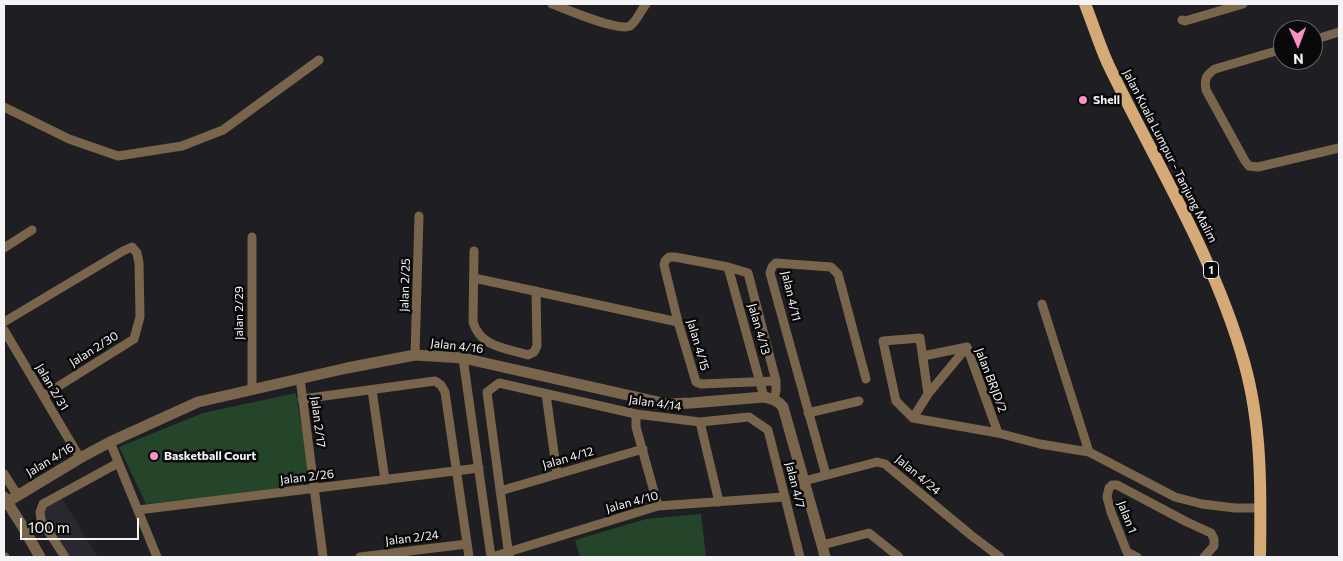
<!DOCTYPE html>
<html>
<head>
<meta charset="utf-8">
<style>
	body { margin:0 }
	#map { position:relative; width:1343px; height:561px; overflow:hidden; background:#1f1e23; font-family:Commissioner,sans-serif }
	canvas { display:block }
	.frame { position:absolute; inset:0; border:5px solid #f4f3f6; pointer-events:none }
	.north { position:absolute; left:1273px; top:20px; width:50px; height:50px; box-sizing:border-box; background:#09090a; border:1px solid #676768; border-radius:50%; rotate:178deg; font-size:14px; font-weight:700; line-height:20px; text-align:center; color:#f4f3f6 }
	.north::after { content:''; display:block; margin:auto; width:18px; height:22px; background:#fa8fc7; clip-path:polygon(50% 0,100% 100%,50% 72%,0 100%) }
	.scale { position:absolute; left:20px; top:518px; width:119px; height:22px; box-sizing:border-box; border:2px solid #f4f3f6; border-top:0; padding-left:6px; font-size:15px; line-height:18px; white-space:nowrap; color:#f4f3f6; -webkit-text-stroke:4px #09090a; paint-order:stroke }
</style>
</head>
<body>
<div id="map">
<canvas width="1343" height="561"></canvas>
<div class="frame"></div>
<div class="north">N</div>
<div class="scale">100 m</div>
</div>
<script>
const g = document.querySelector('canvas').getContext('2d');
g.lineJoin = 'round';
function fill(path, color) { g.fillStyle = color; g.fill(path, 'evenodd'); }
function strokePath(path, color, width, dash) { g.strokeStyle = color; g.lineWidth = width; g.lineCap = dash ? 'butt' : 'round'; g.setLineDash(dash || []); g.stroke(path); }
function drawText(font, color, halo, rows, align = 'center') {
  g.font = font + ' Commissioner,sans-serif'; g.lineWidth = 5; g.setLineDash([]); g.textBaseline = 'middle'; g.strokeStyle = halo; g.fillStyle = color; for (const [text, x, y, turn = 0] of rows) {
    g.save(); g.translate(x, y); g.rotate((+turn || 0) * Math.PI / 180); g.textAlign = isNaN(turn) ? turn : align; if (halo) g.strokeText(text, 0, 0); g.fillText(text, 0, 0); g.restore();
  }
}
fill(new Path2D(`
	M61,497L98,557H68L44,519L45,507Z`), '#2a2731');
fill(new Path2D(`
	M296,393L310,479L301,487L146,504L119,447L203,413Z
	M701,514L706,557H580L575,540L646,519Z`), '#24452a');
strokePath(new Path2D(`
	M552,4C566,9 618,32 630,26C637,21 641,10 646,4
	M1182,20L1185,21L1243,4
	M1313,40L1339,32
	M1283,49L1215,69C1206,75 1204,79 1206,90L1245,161L1249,166L1258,167L1339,148
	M4,107L69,139L118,156L182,146L223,130L319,60
	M4,248L32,230
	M474,251L473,322C480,347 506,348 528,355L534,352L537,346L536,291
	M728,267L764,397
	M474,278L678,322
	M1042,304L1089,452
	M4,322L123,251L132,247L137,253L139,263L140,317L134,339L43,396
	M4,330L80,458
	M415,355L419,216
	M923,356L967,347L998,433
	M463,358L491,557
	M300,378L323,557
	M252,390V237
	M372,390L385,480
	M546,394L557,474
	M928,394L967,347
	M302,399L435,381L441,385L445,392L469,557
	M774,399L776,391V381L748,273L728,267L675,257H669L665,261L664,265L678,322L696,382L701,384L776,381
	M808,413L859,401
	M636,414V427L658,506
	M913,418L928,394L920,338L883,341L896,401L913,418L998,433L1040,444L1089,452L1175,497L1202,504L1235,508H1261
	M700,422L719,502
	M110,442L157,557
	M4,474L18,496
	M826,475L770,273L772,267L776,263L831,267L838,274L866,379
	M804,481L877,462L885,464L972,536L1000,557
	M500,491L643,449
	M138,510L479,468
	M822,545L869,533L899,557
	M4,557H5
	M65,557L41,520L40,512L43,504L118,463
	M360,557L467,544
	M492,557L658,506L784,497
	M509,557L487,392L499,383L636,414L700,422L749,417L768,430L800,557
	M1137,557L1127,552L1111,512L1107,497L1109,488L1112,485H1117L1187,522L1211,533L1214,539V546L1204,557`), '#79644c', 9);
strokePath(new Path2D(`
	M4,497L23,527L40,557
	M7,502L80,458L110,442L198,402L347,368L415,355L463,358L667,404L691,403L764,397C772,399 778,400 783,407L822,545L825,557`), '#79644c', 11);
strokePath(new Path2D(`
	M1085,4C1093,24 1099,44 1108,64C1155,162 1214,256 1244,362C1262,425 1261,492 1260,557`), '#d6aa77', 12);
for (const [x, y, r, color] of [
	[1083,100,5,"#fa8fc7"],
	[154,456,5,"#fa8fc7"]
]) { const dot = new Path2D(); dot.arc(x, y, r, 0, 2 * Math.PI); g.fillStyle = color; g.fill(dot); strokePath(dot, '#09090a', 2); }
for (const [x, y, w] of [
	[1211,270,15]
]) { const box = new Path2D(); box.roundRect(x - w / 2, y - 8.5, w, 17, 4); g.fillStyle = '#09090a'; g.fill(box); strokePath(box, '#f4f3f6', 1); }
drawText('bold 11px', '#f4f3f6', null, [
	["1",1211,270]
]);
drawText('bold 12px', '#f4f3f6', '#09090a', [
	["Shell",1093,100],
	["Basketball Court",164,456]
], 'left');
drawText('12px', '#f4f3f6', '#09090a', [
	["Jalan Kuala Lumpur - Tanjung Malim",1170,156,63],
	["Jalan 2/25",405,285,-88],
	["Jalan 4/11",791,296,77],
	["Jalan 2/29",239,313,-90],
	["Jalan 4/13",759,329,74],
	["Jalan 4/15",698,345,74],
	["Jalan 4/16",457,346,7],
	["Jalan 2/30",94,349,-32],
	["Jalan BRJD/2",991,380,69],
	["Jalan 2/31",52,387,59],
	["Jalan 4/14",655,403,8],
	["Jalan 2/17",318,422,83],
	["Jalan 4/12",568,458,-16],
	["Jalan 4/16",50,460,-31],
	["Jalan 4/24",918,475,40],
	["Jalan 2/26",307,477,-7],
	["Jalan 4/7",795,485,76],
	["Jalan 4/10",632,502,-15],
	["Jalan 1",1127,517,69],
	["Jalan 2/24",412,538,-7]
]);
</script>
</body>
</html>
